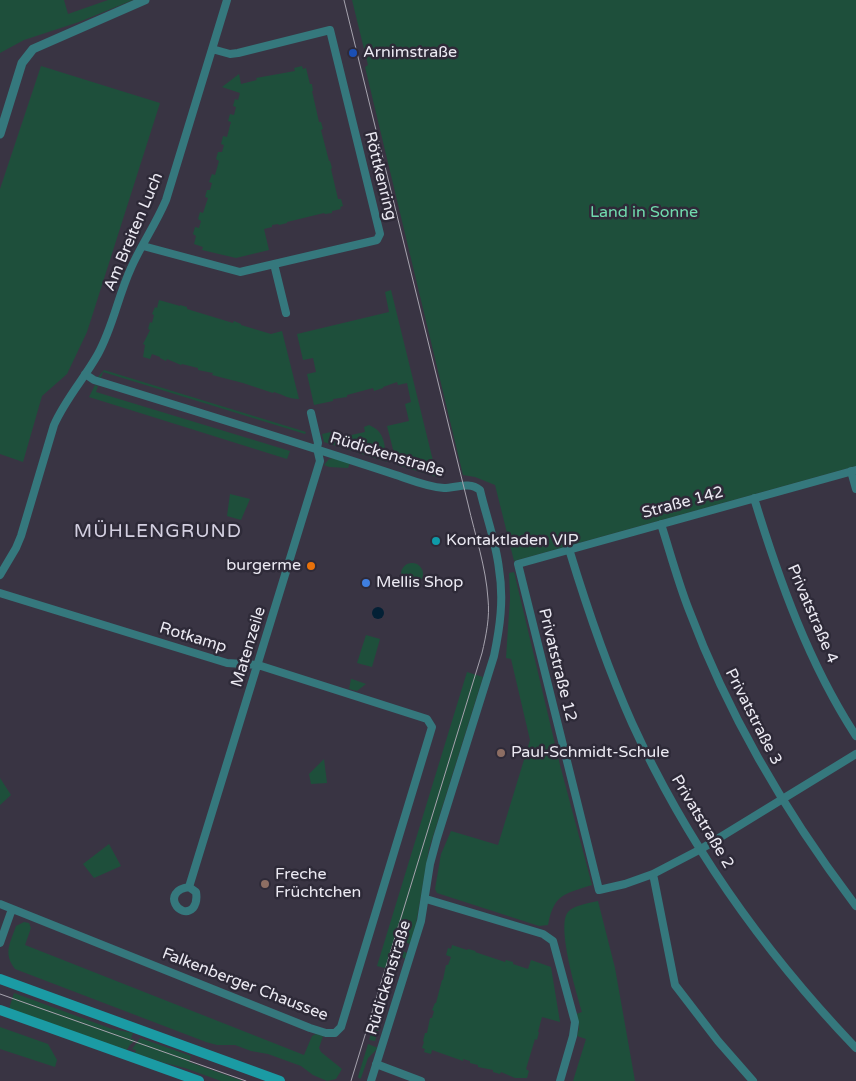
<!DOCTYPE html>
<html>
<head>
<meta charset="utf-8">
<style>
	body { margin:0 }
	canvas { display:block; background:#393443 }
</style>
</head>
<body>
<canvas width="856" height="1081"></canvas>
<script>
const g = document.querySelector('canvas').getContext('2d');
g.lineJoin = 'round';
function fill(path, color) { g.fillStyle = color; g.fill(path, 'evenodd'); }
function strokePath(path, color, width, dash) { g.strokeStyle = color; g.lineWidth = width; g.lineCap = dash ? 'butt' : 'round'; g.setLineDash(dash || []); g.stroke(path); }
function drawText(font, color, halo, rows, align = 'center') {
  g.font = font + ' "Varela Round",sans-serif'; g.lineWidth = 5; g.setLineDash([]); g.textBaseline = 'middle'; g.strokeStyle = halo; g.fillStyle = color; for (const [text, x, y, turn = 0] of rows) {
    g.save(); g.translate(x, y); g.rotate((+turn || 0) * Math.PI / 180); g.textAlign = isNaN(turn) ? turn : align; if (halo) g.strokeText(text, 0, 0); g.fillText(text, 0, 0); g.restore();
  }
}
fill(new Path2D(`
	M0,0H64L68,14L108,0H133L79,22L24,40L0,53Z
	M352,0H856V466L514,561L495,485L475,477L463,475L365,67L368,65Z
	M41,66L160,103L87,332L67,374L42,396L23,462L0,454V189Z
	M302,66L303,69L306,68L310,84H312L313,91H312L319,122H321L323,129L321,130L329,161H330L332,168L331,169L338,199H341L343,206L340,207L341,209L332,211V213L325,214L324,213L287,222V223L279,225L278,224L272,225V227L264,229L269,250L236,258L202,250L203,247L194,244L196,236L193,234L195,227L199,228L201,221L198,219L200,212L203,213L208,198L205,197L207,190H210L212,183L209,182L212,174L215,175L219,161L216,159L218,152H222L224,145L221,144L223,136L227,137L231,122L228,121L230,114L234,115L236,107L233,106L235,99L238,100L240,93L222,87L239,74L241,84L257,80L256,78L295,71L294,68Z
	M391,290L437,477L397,465L387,426L409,421L405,404L411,402L407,383L398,385L397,382L383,387V388L374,391L373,388L347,395V397L333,399V401L314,405L307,374L316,372L313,358L303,360L297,334L389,312L385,292Z
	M159,300L180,306V305L187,307V309L233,323L234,321L241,324V325L271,334L282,331L299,399C288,399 284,395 274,392L273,393L243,383L212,375L213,373L198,370V368L182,364L181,365L167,359L166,361L160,358V357L152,354L150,359L143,357L145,345L143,344L150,330L148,329L150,322L152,323L154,315L152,314L155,307L157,308Z
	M104,370L306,432L305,434L103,372L101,378L98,377Z
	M95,385L98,386L96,392L290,451L287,459L89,397Z
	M369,425C386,432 384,445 387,462L324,442L322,434L331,432L333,439L365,432L364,427Z
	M333,458L350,463L348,468L329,467L324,465L329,459Z
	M230,494L250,499L241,520L227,516Z
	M401 574a11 11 0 1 1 22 0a11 11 0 1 1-22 0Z
	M514,572L560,765L592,885C564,894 554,894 548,925L539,926L437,893L435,889L441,854L451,831L498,845L530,740L511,659L506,658L510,598L509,573Z
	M366,635L380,639L372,667L357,663Z
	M467,672L483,677L429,849L416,924L410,944L404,942L401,950L407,953L406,959L401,957L396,971L377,966Z
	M351,679H352L366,684L357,691L349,689Z
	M324,759L327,783L311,784L309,774Z
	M0,778L11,795L0,805Z
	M109,844L121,866L94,878L83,864Z
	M598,901L615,968L635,1081H573L586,1039L577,1036L579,1028L576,1014L582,1012C577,994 556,926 568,912C574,905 590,903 598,901Z
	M24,922L29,923L31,928L25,945L304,1055L312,1036L316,1034L323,1036L319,1048L321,1052L342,1069L336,1079L327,1081L313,1075L301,1066L268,1054L251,1051L235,1045H217L206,1042L15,969C3,953 10,944 16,926Z
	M452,945L467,950L468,949L476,951L475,952L505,962L506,960L513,962V964L528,969L531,960L551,967L560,1022L542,1017L538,1032H539L537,1040L535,1039L526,1069L529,1071L527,1078H515L501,1072L500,1074L493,1072V1070L478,1067V1065L470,1063V1061L463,1059V1061L432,1050L431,1054L424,1052L425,1049L422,1048L424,1042L423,1041L425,1033H427L430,1018H432L434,1011L432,1010L435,1003H436L442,980H443L446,965H448L451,957L446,955L448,948L451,949Z
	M390,973L395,975L375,1041L369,1040Z
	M14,993L112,1029L133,1033L131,1038L135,1040L129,1046L127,1050L9,1009Z
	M0,1027L48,1044L57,1060L55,1067L0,1049Z
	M140,1038L191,1056L189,1062L243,1081H221L185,1068L165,1063L135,1053L136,1050L132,1049Z
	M368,1044L378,1048L368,1058L361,1078L360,1079L358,1077Z`), '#1e4f3b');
fill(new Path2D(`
	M372 613a6 6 0 1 1 12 0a6 6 0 1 1-12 0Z`), '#032035');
strokePath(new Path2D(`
	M143,246L240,272L377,240L380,234L330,30L238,53L230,54L212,49
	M274,264L286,313
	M85,374L94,380C195,411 296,442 396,475C411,480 427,487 444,488C456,488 469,481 480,490C486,516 496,542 499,569C504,599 500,627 494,656L437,838L430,864L421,921L371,1081
	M856,470L518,564L599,890L625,884L653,874L701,849L856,754
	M851,471L856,489
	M754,498C779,580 809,664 856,736
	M661,524C670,552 678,582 689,610C729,717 787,815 856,906
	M569,549C587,608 607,667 632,723C687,843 765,953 856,1048
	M0,575L16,548L21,536L54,425C66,398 84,379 98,354C113,327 118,296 131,268C141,245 156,224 166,200L227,0
	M0,593L227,663L258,665L427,719L432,727L341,1027L335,1033H326L310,1028L0,904
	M653,874L675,985L718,1041L753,1081
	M189,887L196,892C197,898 197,903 193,908C180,921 160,891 189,887L320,461L317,448L318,443L311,413
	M426,899L543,934L553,941L575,1022L573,1036L560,1081
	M0,943L12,909
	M376,1064L421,1081`), '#35787d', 8);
strokePath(new Path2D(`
	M0,134L22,63L33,49L145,0`), '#35787d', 9);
strokePath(new Path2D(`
	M0,979L280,1081
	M0,1010L199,1081`), '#1b9ba4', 10);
strokePath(new Path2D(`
	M344,0L468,504C475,535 486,567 488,599C490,617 486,636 482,653L351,1081
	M0,994L246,1081`), '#a6a3ae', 1);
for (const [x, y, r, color] of [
	[353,53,5,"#1a4fb4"],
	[436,541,5,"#0f9aa8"],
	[311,566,5,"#e8710a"],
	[366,583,5,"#3f7fe0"],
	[501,753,5,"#8d6e63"],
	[265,884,5,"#8d6e63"]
]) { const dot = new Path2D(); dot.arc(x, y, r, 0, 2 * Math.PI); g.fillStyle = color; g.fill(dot); strokePath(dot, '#2e2a38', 2); }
drawText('16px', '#ebe9f2', '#2e2a38', [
	["Arnimstraße",363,53],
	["Kontaktladen VIP",446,541],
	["burgerme",301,566,"right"],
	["Mellis Shop",376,583],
	["Paul-Schmidt-Schule",511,753],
	["Freche",275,875],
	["Früchtchen",275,893]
], 'left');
drawText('16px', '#ebe9f2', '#2e2a38', [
	["Röttkenring",380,176,76],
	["Am Breiten Luch",134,232,-67],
	["Rüdickenstraße",387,455,17],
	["Straße 142",683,503,-15],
	["Privatstraße 4",812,614,67],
	["Rotkamp",193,638,17],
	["Matenzeile",249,647,-73],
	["Privatstraße 12",557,665,76],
	["Privatstraße 3",753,717,63],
	["Privatstraße 2",702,822,59],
	["Rüdickenstraße",389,978,-73],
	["Falkenberger Chaussee",245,985,21]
]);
drawText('16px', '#71dbae', '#2e2a38', [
	["Land in Sonne",644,213]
]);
g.letterSpacing = '1px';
drawText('19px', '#d3cfe0', '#2e2a38', [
	["MÜHLENGRUND",158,532]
]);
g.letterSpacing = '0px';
</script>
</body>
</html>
